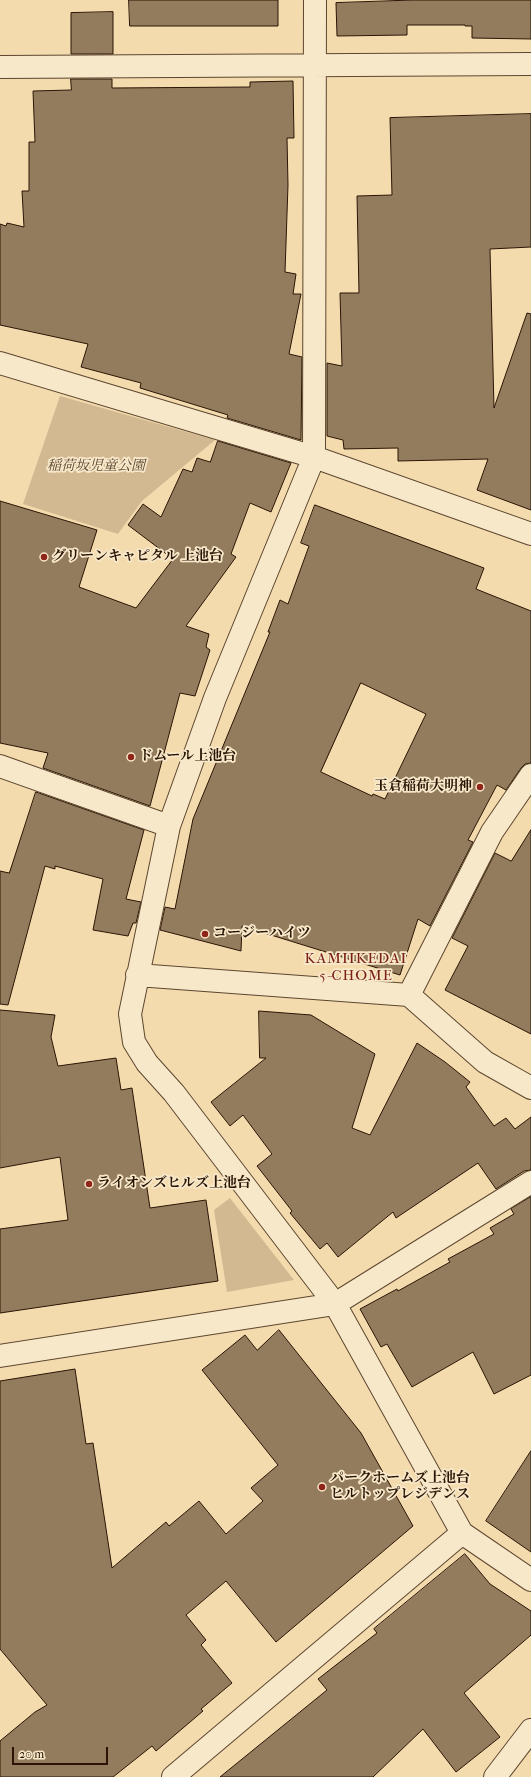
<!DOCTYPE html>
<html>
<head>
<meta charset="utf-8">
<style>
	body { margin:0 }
	#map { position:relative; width:531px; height:1777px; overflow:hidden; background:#f4dbae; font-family:"IM FELL French Canon",serif }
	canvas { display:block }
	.scale { position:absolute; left:12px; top:1747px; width:96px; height:18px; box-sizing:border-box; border:2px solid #2a1505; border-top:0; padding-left:5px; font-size:12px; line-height:14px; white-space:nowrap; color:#2a1505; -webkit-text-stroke:3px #f8e8ca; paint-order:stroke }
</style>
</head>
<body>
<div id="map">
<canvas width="531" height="1777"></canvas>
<div class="scale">20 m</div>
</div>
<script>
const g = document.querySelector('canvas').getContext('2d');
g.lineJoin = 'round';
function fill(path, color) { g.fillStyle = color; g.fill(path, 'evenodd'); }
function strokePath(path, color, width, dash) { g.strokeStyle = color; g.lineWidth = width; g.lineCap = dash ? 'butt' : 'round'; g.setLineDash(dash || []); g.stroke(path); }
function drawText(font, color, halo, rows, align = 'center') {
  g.font = font + ' "IM FELL French Canon","Noto Serif JP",serif'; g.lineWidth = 3.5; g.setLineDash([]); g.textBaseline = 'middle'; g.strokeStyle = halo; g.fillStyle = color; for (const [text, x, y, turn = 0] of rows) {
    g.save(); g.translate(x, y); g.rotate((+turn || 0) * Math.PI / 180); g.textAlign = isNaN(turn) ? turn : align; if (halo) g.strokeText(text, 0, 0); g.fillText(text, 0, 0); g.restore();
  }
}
fill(new Path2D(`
	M60,396L215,440L142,501L118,534L23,504Z
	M230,1198L294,1280L227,1292L214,1210Z`), '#d2b991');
const building = new Path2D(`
	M129,0H278V26H130Z
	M413,0H531V39L472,38V26H465V25H407V35L337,36L336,3Z
	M113,12V54H71V13Z
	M71,79H112V88L250,87V82L293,81L294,138H287L288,185L285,272L296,274L293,294H301L289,354L302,357L301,440L227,418L228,415L140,388L141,383L81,367L88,344L0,325V224L6,226L7,223L24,227L22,191H29V142H35L33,91L71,90Z
	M531,114V247L490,249L494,408L527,313L531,314V510L477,490L488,459L398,461V448L344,449L343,440L327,436V363L342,366L340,293H359L357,196L392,195L390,118Z
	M218,441L291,463L271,512L250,503L231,554L236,557L186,626L209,634L206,647L210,650L195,696L180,693L150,806L43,768L48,753L0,743V501L97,530L79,587L136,608L173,559L128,525L143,504L161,517L183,469L192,472L197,458L210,462Z
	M315,505L484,568L476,589L531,611V763L525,764L521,768L506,790L497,785L468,840L473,842L430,926L418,919L400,975L242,926L241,951L160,930L165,907L175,909L193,819L270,632H268L280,600L288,604L309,546L301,543ZM361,683L426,714L385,799L373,794L372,796L321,772Z
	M36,792L144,830L126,899L141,902L136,923H133L128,936L93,930L103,879L55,866V869L45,866L8,1005L0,1004V871L9,873Z
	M531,830V1034L445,990L468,946L452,938L495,853L511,861Z
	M0,1010L55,1015L51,1037L58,1066L116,1058L121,1090L132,1088L150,1208L206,1200L218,1281L0,1313V1229L68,1220L60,1157L0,1168Z
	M259,1011L311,1015L375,1054L352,1128L370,1135L417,1043L445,1062L470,1082L466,1087L494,1126L506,1118L515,1129L531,1117V1170L524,1171L496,1189L478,1163L396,1218L393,1212L338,1257L327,1243L320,1249L290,1213L292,1211L257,1166L272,1154L243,1115L230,1126L211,1102L266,1058H260Z
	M531,1197V1375L494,1394L473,1352L412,1387L387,1344L381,1347L360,1309L397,1289L398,1291L450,1262L448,1259L494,1234L490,1228L514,1214L511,1209Z
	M279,1330L361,1433L413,1526L276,1642L226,1581L186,1615L206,1640L201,1645L232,1683L201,1709L203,1711L156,1751L152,1746L113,1777H0V1741L35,1712L47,1705L0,1649V1381L75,1369L86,1444L93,1443L112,1568L166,1522L169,1526L199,1501L226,1534L263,1501L251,1488L278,1465L202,1370L245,1335L257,1350Z
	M531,1451V1552L486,1521Z
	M465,1554L490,1584L531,1611V1635L464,1693L500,1737L456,1772L423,1729L373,1777H220L327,1690L318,1679L377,1633L374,1629Z`);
fill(building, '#937c5d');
strokePath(building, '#2a1505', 1);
const minor = new Path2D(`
	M315,0L314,457L215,698L169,826L130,1014L134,1042L147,1063L174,1093L335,1304L462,1533L531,1580
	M0,67L531,64
	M0,363L314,457L531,534
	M0,766L169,826
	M137,975L409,995L485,1062L531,1088
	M409,995L492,832L531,775
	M0,1356L335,1304L531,1182
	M173,1777L462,1533
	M495,1777L531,1730`);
strokePath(minor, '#5c462f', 24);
strokePath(minor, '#f8e8ca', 22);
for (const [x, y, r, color] of [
	[44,557,4,"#8f2418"],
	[131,757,4,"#8f2418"],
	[480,787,4,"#8f2418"],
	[205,934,4,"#8f2418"],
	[89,1184,4,"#8f2418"],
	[322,1487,4,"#8f2418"]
]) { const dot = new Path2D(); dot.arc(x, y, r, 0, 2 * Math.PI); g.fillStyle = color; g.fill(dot); strokePath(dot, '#f8e8ca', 1.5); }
drawText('italic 14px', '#5c462f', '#f8e8ca', [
	["稲荷坂児童公園",96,467]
]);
drawText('bold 14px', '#2a1505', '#f8e8ca', [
	["グリーンキャピタル 上池台",52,557],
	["ドムール上池台",139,757],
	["玉倉稲荷大明神",472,787,"right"],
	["コージーハイツ",213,934],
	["ライオンズヒルズ上池台",97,1184],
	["パークホームズ上池台",330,1479],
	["ヒルトップレジデンス",330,1495]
], 'left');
g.letterSpacing = '1px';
drawText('15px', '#7a1f14', '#f8e8ca', [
	["KAMIIKEDAI",356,959],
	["5-CHOME",356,976]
]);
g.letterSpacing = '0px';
</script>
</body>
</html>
